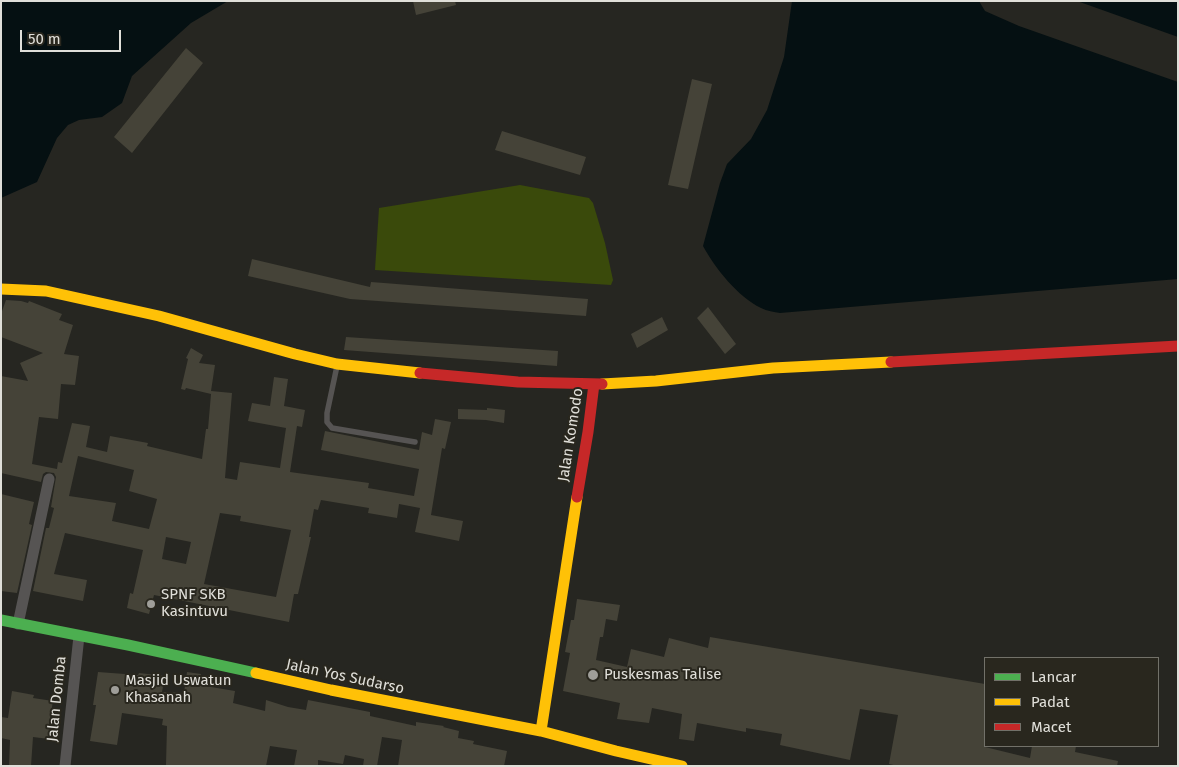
<!DOCTYPE html>
<html>
<head>
<meta charset="utf-8">
<style>
	body { margin:0 }
	#map { position:relative; width:1179px; height:767px; overflow:hidden; background:#262621; font-family:"Fira Sans",sans-serif }
	canvas { display:block }
	.frame { position:absolute; inset:0; border:2px solid #e0dfd9; pointer-events:none }
	.legend { position:absolute; left:984px; top:657px; width:175px; height:90px; box-sizing:border-box; background:#29271e; border:1px solid #727169; margin:0; padding:6px 9px; list-style:none; font-size:15px; color:#e0dfd9 }
	.legend li { display:flex; align-items:center; gap:10px; height:25px }
	.legend b { width:25px; border:1px solid #727169 }
	.scale { position:absolute; left:20px; top:30px; width:101px; height:22px; box-sizing:border-box; border:2px solid #e0dfd9; border-top:0; padding-left:6px; font-size:15px; line-height:18px; white-space:nowrap; color:#e0dfd9; -webkit-text-stroke:4px #29271e; paint-order:stroke }
</style>
</head>
<body>
<div id="map">
<canvas width="1179" height="767"></canvas>
<div class="frame"></div>
<ul class="legend">
<li><b style="height:6px;background:#4caf50"></b>Lancar</li>
<li><b style="height:6px;background:#ffc107"></b>Padat</li>
<li><b style="height:6px;background:#c62828"></b>Macet</li>
</ul>
<div class="scale">50 m</div>
</div>
<script>
const g = document.querySelector('canvas').getContext('2d');
g.lineJoin = 'round';
function fill(path, color) { g.fillStyle = color; g.fill(path, 'evenodd'); }
function strokePath(path, color, width, dash) { g.strokeStyle = color; g.lineWidth = width; g.lineCap = dash ? 'butt' : 'round'; g.setLineDash(dash || []); g.stroke(path); }
function drawText(font, color, halo, rows, align = 'center') {
  g.font = font + ' "Fira Sans",sans-serif'; g.lineWidth = 4; g.setLineDash([]); g.textBaseline = 'middle'; g.strokeStyle = halo; g.fillStyle = color; for (const [text, x, y, turn = 0] of rows) {
    g.save(); g.translate(x, y); g.rotate((+turn || 0) * Math.PI / 180); g.textAlign = isNaN(turn) ? turn : align; if (halo) g.strokeText(text, 0, 0); g.fillText(text, 0, 0); g.restore();
  }
}
fill(new Path2D(`
	M520,185L589,198L593,203L605,243L613,280L611,285L375,270L379,208Z`), '#3a4a0b');
fill(new Path2D(`
	M1,1H228L191,23L132,76L122,103L102,117L79,120L68,125L57,138L37,182L1,198Z
	M792,1H979L985,11L1019,26L1178,82V279L780,313C774,312 767,311 761,308C738,297 715,268 703,246L720,183L727,164L751,139L767,110L784,57Z
	M1077,1H1178V37Z`), '#051012');
fill(new Path2D(`
	M413,1H455L456,5L416,15Z
	M186,48L203,63L132,153L114,137Z
	M692,79L712,84L688,189L668,185Z
	M502,131L586,157L580,175L495,150Z
	M252,259L370,287L371,282L588,299L586,316L350,299L248,276Z
	M6,300L21,301L28,303L29,301L62,314L59,320L73,325L64,354L79,356L75,385L61,384L58,419L39,417L32,464L57,469L58,462L62,463L72,423L90,426L86,447L107,452L110,436L148,443L147,446L202,459L206,429H208L211,394L186,388L185,390L181,389L188,359L186,358L191,348L203,355L199,363L215,365L211,391L232,393L225,478L237,480L240,462L280,468L286,428L248,421L252,403L270,406L274,377L288,379L284,406L305,410L302,427L297,426L290,472L369,483L368,488L414,496L419,469L321,450L325,431L419,450L422,432L432,435L435,419L451,422L445,449L442,448L431,515L463,521L459,541L415,532L420,508L399,504L397,518L368,513L369,508L321,500L318,510L314,509L309,537H311L298,594H294L289,622L154,595L149,614L127,608L130,593L133,594L143,550L65,533L54,574L87,580L83,601L33,591L46,528H49L54,508L51,507L56,477L54,473L46,472L43,474L41,482L1,473V376L28,381L20,363L43,353L1,337V314ZM78,456L134,470L129,491L157,499L149,529L112,521L116,503L69,496ZM220,513L241,516L240,521L291,530L276,597L204,584ZM166,537L191,542L186,564L162,559Z
	M708,307L736,344L725,354L697,318Z
	M662,317L668,330L637,348L631,334Z
	M346,337L558,351L557,366L344,350Z
	M487,408L505,410L504,423L486,420L458,419V409L487,410Z
	M1,494L34,502L29,524L32,525L17,593L1,591Z
	M577,599L620,605L617,621L606,619L603,637H600L596,660L627,667L631,649L664,657L669,638L708,648L710,637L985,684V747L1030,758L1032,746H1076L1075,752L1118,761L1117,766H898L889,764L898,715L860,709L850,760L780,745L782,734L746,728V732L697,723L694,741L679,739L682,714L652,708L649,723L617,719L620,703L563,691L570,653L565,652L571,620H574Z
	M98,672L138,675L139,673L165,676L162,692L184,693L187,672L201,674L199,685L235,691L233,703L265,711L266,700L288,707L306,710L308,700L370,712V716L416,726V722L444,726L443,727L459,731L458,738L474,741L473,744L507,751L504,766H398L402,740L382,737L377,766H363L364,759L345,755L343,764L318,760V766H294L297,750L270,746L266,766L166,765L167,726L162,725L163,719L122,713L117,745L90,741L96,705H93Z
	M12,691L34,695L33,698L53,701L49,725H51L49,739L33,737L31,766H9L10,740L1,738V717L8,718Z`), '#454338');
strokePath(new Path2D(`
	M337,366L327,413V422L332,428L415,442`), '#565453', 5.5);
strokePath(new Path2D(`
	M18,624L49,479
	M65,766L79,636`), '#565453', 11);
strokePath(new Path2D(`
	M1,620L128,645L256,673`), '#4caf50', 11);
strokePath(new Path2D(`
	M1,289L46,291L159,316L295,354L337,364L420,373
	M602,384L656,381L773,368L891,362
	M256,673L331,690L541,731L616,751L682,766
	M541,731L577,497`), '#ffc107', 11);
strokePath(new Path2D(`
	M891,362L1178,346
	M420,373L518,382L602,384
	M577,497L588,432L594,384`), '#c62828', 11);
for (const [x, y, r, color] of [
	[151,604,5,"#9f9e99"],
	[593,675,6,"#9f9e99"],
	[115,690,5,"#9f9e99"]
]) { const dot = new Path2D(); dot.arc(x, y, r, 0, 2 * Math.PI); g.fillStyle = color; g.fill(dot); strokePath(dot, '#29271e', 2); }
drawText('15px', '#e0dfd9', '#29271e', [
	["Jalan Komodo",571,435,-81],
	["Jalan Yos Sudarso",345,677,12],
	["Jalan Domba",57,699,-84]
]);
drawText('15px', '#e0dfd9', '#29271e', [
	["SPNF SKB",161,595],
	["Kasintuvu",161,612],
	["Puskesmas Talise",604,675],
	["Masjid Uswatun",125,681],
	["Khasanah",125,698]
], 'left');
</script>
</body>
</html>
